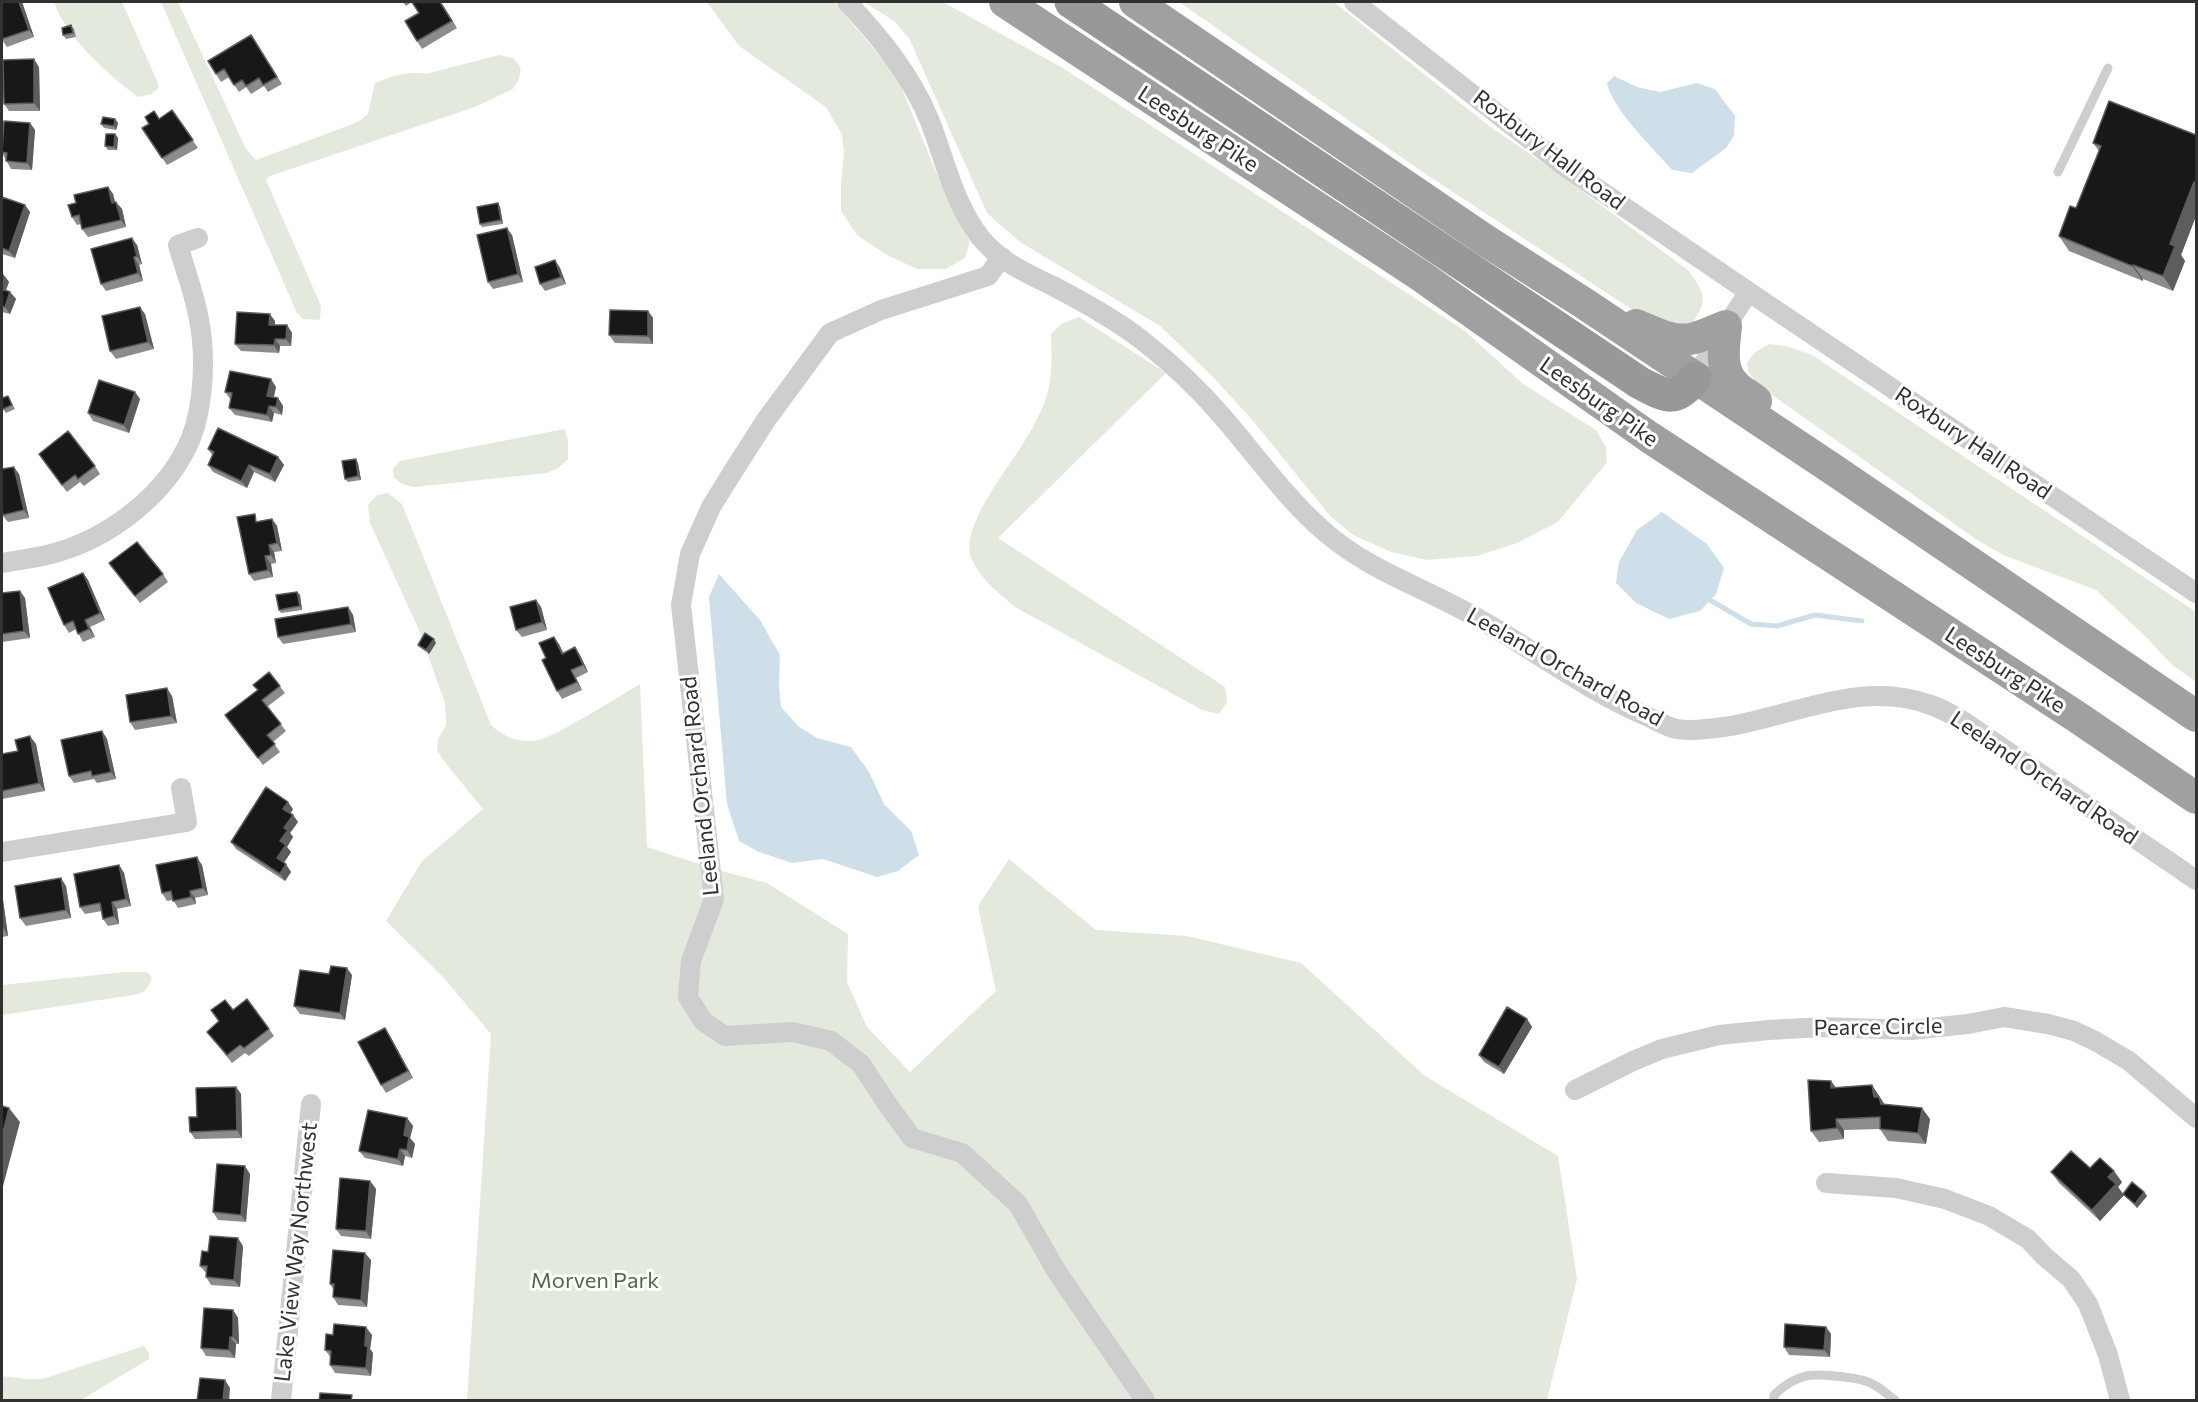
<!DOCTYPE html>
<html>
<head>
<meta charset="utf-8">
<style>
	body { margin:0 }
	#map { position:relative; width:2198px; height:1402px; overflow:hidden; background:#fff; font-family:Commissioner,sans-serif }
	canvas { display:block }
	.frame { position:absolute; inset:0; border:3px solid #313131; pointer-events:none }
</style>
</head>
<body>
<div id="map">
<canvas width="2198" height="1402"></canvas>
<div class="frame"></div>
</div>
<script>
const g = document.querySelector('canvas').getContext('2d');
g.lineJoin = 'round';
function fill(path, color) { g.fillStyle = color; g.fill(path, 'evenodd'); }
function strokePath(path, color, width, dash) { g.strokeStyle = color; g.lineWidth = width; g.lineCap = dash ? 'butt' : 'round'; g.setLineDash(dash || []); g.stroke(path); }
function drawText(font, color, halo, rows, align = 'center') {
  g.font = font + ' Commissioner,sans-serif'; g.lineWidth = 6; g.setLineDash([]); g.textBaseline = 'middle'; g.strokeStyle = halo; g.fillStyle = color; for (const [text, x, y, turn = 0] of rows) {
    g.save(); g.translate(x, y); g.rotate((+turn || 0) * Math.PI / 180); g.textAlign = isNaN(turn) ? turn : align; if (halo) g.strokeText(text, 0, 0); g.fillText(text, 0, 0); g.restore();
  }
}
fill(new Path2D(`
	M54,2H122L158,83V88L152,94L138,97C109,76 65,36 54,2Z
	M161,2H178L246,149L256,160L358,122L368,114L375,83C391,77 408,70 426,74L499,55L513,58L521,68L519,79L513,89L475,107L270,176L266,180L321,306L320,320L303,319L297,313Z
	M707,2L835,3L897,76L933,165L970,242L965,258L946,269H917L887,255L857,235L841,211V185L844,153L842,135L826,107L739,46Z
	M864,2H943L1063,68L1465,331L1523,384L1596,430L1606,447L1607,462L1558,522L1517,543L1477,556L1427,560L1391,552L1353,535L1330,516L1254,422L1213,377L1160,326L1020,242L987,213L909,38L894,21Z
	M1179,2H1334L1489,126L1562,176L1689,271C1705,295 1708,298 1693,323L1660,328L1424,173Z
	M1079,317L1166,373L998,538L1225,687L1227,702L1219,714L1202,710L1015,607C999,593 981,580 972,560C958,530 1006,471 1021,447C1029,434 1037,420 1043,406C1053,384 1052,358 1051,334L1061,324Z
	M1769,344L1786,346L1812,355L2196,612V682L2171,664L2147,638L2096,590L2003,555L1977,540L1758,385L1748,371L1747,363L1754,353Z
	M564,429L568,440V459L558,468L547,473L414,487L402,484L394,478L393,469L400,461Z
	M388,493L402,504L491,725C502,736 517,742 533,741C550,741 621,695 640,684L647,847L718,870L767,883L848,934L847,982L867,1027L910,1072L996,991L978,906L1009,859L1096,930L1187,936L1301,963L1425,1076L1558,1156L1577,1279L1547,1400H467L491,1034L443,977L386,921L422,861L483,809L443,760L437,750L438,739L446,725L445,703L419,630L370,523L368,505L377,495Z
	M125,972H147L152,978C148,989 144,993 133,995L2,1015V985Z
	M144,1346L149,1353V1359L81,1400H2V1376L27,1379H42Z`), '#e4e9de');
fill(new Path2D(`
	M1614,76L1637,87L1660,92L1697,83L1715,89L1735,116L1734,136L1726,148L1692,173L1672,170C1654,149 1612,109 1607,83Z
	M1662,512L1707,544L1724,568L1716,594L1700,611L1669,619L1636,603L1616,583L1619,562L1637,530Z
	M719,574L760,620L780,655L779,685L781,707L798,726L817,738L851,747L869,772L884,804L911,831L919,855L898,871L877,877L823,859L792,863L759,852L739,841L727,804L709,597Z`), '#cfdfea');
strokePath(new Path2D(`
	M1710,600L1751,624L1777,626L1815,615L1862,621`), '#cfdfea', 5);
strokePath(new Path2D(`
	M2058,172L2108,68
	M1774,1400V1395C1798,1372 1813,1373 1844,1377C1855,1378 1867,1380 1876,1386C1883,1390 1889,1396 1895,1400`), '#cecece', 9);
strokePath(new Path2D(`
	M847,2C880,37 910,74 929,119C945,159 953,202 980,237C998,260 1025,273 1051,285C1082,301 1115,319 1143,341C1171,363 1198,388 1221,415C1256,455 1286,499 1326,533C1369,570 1422,587 1470,614C1529,646 1582,688 1644,715C1654,719 1666,727 1677,729C1691,732 1727,727 1741,724C1804,711 1866,681 1931,705C1942,709 1953,715 1963,721L2196,880
	M1354,2L1564,166L1749,292L2196,593
	M1002,257L988,276L881,310L830,333L766,420L734,470L711,507L690,554L681,605L714,899L691,961L688,997L703,1021L725,1036L793,1032L831,1041L861,1064L888,1105L912,1138L962,1153L1018,1204L1057,1272L1145,1400
	M1695,378L1726,326L1749,292
	M2,563C18,560 35,558 51,554C109,539 168,494 191,438C204,405 206,354 199,320C195,295 185,270 178,245L198,238
	M2,852L187,822L181,788
	M1575,1090L1633,1061L1662,1049L1719,1035L1769,1030L1824,1027L1911,1030L1968,1024L2004,1017L2048,1024L2074,1031L2095,1041L2129,1061L2196,1118
	M1826,1183L1896,1188L1945,1199L1989,1216L2028,1239L2044,1256L2071,1279L2088,1304L2108,1355L2120,1400
	M281,1400L311,1104`), '#cecece', 20);
strokePath(new Path2D(`
	M1005,2L1421,276L1649,437L2077,717L2196,798
	M1135,2L1485,240L1582,302L1831,468L2196,716
	M1636,325C1653,332 1671,342 1690,339C1702,337 1715,330 1726,326C1724,346 1719,371 1736,386C1742,392 1749,395 1756,401`), '#a0a0a0', 32);
strokePath(new Path2D(`
	M1071,2L1640,383C1666,396 1675,404 1695,378`), '#989898', 33);
fill(new Path2D(`
	M22,2L34,37L7,47L2,40Z
	M403,2H441L457,28L422,49L417,41L419,13L412,2L406,6Z
	M71,25L74,29L76,37L66,39L63,35Z
	M251,35L282,84L268,92L264,86L251,94L246,87L239,92L229,77L221,82L216,74Z
	M39,67L40,111H9L4,104Z
	M172,110L198,148L167,165L142,128L159,119Z
	M115,119L118,123L116,130L104,128L101,124Z
	M30,123L35,130L32,170L11,169L2,153Z
	M115,134L118,138L117,150H108L105,146Z
	M2196,135V216L2181,255L2185,261L2173,291L2143,279V281L2069,251L2059,236L2076,208L2099,151L2093,143Z
	M108,187L113,194L115,202L122,209L126,227L88,237L82,229L81,224L77,225L72,217L76,203Z
	M2,197L25,205L30,212L15,258L2,254Z
	M498,203L500,207L503,224L482,227L480,224Z
	M512,235L523,282L493,289L488,282Z
	M137,245L142,264L139,265L143,281L106,291L101,284Z
	M555,260L560,268L566,284L545,291L540,284Z
	M2,274H3L9,282L6,290L10,292L16,299L10,314L2,312Z
	M648,311L653,318V344L615,343L609,335Z
	M145,314L154,349L116,359L110,351Z
	M275,321V325H287L292,333L291,346H280L279,353L241,351L235,344Z
	M276,387L274,397L278,398L283,406L282,415L274,413L272,422L235,415L229,408L231,400L225,392Z
	M8,396L15,409L6,413L3,409Z
	M140,399L129,433L93,421L88,413Z
	M208,449L278,457L284,465L275,482L254,472L247,488L213,472L208,465L213,456Z
	M44,462L95,466L100,474L84,486L80,482L67,492Z
	M358,463L361,480L348,482L345,479Z
	M2,469L19,474L29,518L8,522L3,516H2Z
	M272,519L277,526L282,551L274,552L276,563L271,564L273,577L254,581L249,574L260,521Z
	M109,563L163,574L168,582L140,603Z
	M83,573L88,580L105,620L90,627L95,637L83,642L76,629L69,633L64,625Z
	M297,592L300,595L302,610L281,613L279,610Z
	M2,593L25,598L30,638L2,642Z
	M536,600L541,607L547,630L522,637L516,630Z
	M348,607L353,615L356,632L283,644L278,637Z
	M436,643L429,654L421,648L418,645Z
	M559,644L563,653L575,647L580,655L588,672L576,678L582,690L562,699L557,691L546,658Z
	M269,672L285,693L267,707L286,731L273,742L280,752L263,765L225,715L257,690Z
	M172,696L177,723L135,730L130,722Z
	M102,731L107,739L116,779L97,783L94,779L74,783L69,776Z
	M36,744L45,791L2,799V754L18,751Z
	M293,809L290,813L293,815L298,822L290,833L293,837L287,847L291,852L284,863L291,872L285,881L236,849L231,842Z
	M119,865L124,873L131,906L117,909L119,924L108,926L103,919L102,911L85,914L80,907Z
	M202,865L208,895L195,898L196,904L178,908L173,900L167,901L162,893Z
	M66,886L71,918L26,926L20,918Z
	M2,892L8,936L2,937Z
	M329,974L352,975L345,1020L300,1014L294,1006Z
	M247,999L274,1036L249,1056L245,1053L232,1063L207,1032Z
	M1527,1019L1532,1027L1504,1074L1484,1062L1479,1055Z
	M390,1036L413,1078L386,1093L381,1085Z
	M1831,1081L1836,1088L1872,1085L1884,1104L1930,1119L1926,1144L1888,1141L1880,1129L1844,1130V1139L1819,1142L1811,1131Z
	M236,1087L241,1094L242,1138L195,1139L190,1132L197,1117Z
	M407,1118L413,1126L410,1138L415,1144L412,1158L405,1156L403,1166L365,1158L359,1151Z
	M2090,1168L2122,1182L2118,1187L2123,1194L2144,1192L2147,1196L2137,1208L2124,1195L2100,1221L2059,1183L2051,1172Z
	M250,1174L246,1222L218,1220L213,1212Z
	M370,1181L376,1189L371,1239L341,1236L336,1229Z
	M243,1246L240,1287L211,1285L206,1277V1273L200,1266L208,1252Z
	M371,1260L367,1307L338,1305L333,1297V1289L330,1284Z
	M233,1310L238,1318L239,1344H236L235,1358L206,1356L201,1348Z
	M1826,1327L1831,1334L1830,1357L1789,1355L1784,1347Z
	M333,1335H372L370,1349L373,1353L371,1376L335,1373L330,1365L331,1358L325,1350Z`), '#8c8c8c');
fill(new Path2D(`
	M19,2H22L34,37L29,30Z
	M34,59L39,67L40,111L34,103Z
	M115,119L118,123L116,130L114,126Z
	M30,123L35,130L32,170L27,163Z
	M115,134L118,138L117,150L114,147Z
	M2194,182L2196,185V216L2181,255L2185,261L2173,291L2163,276L2170,244Z
	M108,187L113,194L117,210L112,203Z
	M116,202L122,209L126,227L121,220Z
	M498,203L500,207L503,224L501,220Z
	M25,205L30,212L15,258L9,251Z
	M507,228L512,235L523,282L518,274Z
	M132,238L137,245L142,264L137,256Z
	M134,257L139,265L143,281L138,273Z
	M555,260L560,268L566,284L561,277Z
	M2133,265L2143,279V281L2132,266Z
	M3,274L9,282L4,295L2,292V280Z
	M10,292L16,299L10,314L5,307Z
	M140,307L145,314L154,349L148,342Z
	M648,311L653,318V344L648,336Z
	M270,314L275,321L274,332L269,325Z
	M287,325L292,333L291,346L286,339Z
	M275,339L280,346L279,353L274,345Z
	M271,379L276,387L272,404L267,396Z
	M135,392L140,399L129,433L124,425Z
	M278,398L283,406L282,415L276,407Z
	M269,406L274,413L272,422L267,415Z
	M278,457L284,465L275,482L270,474Z
	M356,459L358,463L361,480L358,476Z
	M249,465L254,472L247,488L241,481Z
	M14,467L19,474L29,518L24,510Z
	M272,519L277,526L282,551L277,543Z
	M269,545L274,552L276,563L271,555Z
	M265,556L271,564L273,577L268,570Z
	M83,573L88,580L105,620L100,613Z
	M20,591L25,598L30,638L24,631Z
	M297,592L300,595L302,610L300,606Z
	M536,600L541,607L547,630L542,622Z
	M348,607L353,615L356,632L351,624Z
	M85,620L90,627L95,637L89,629Z
	M554,637L559,644L567,661L562,654Z
	M434,639L436,643L429,654L426,650Z
	M575,647L580,655L588,672L583,665Z
	M571,670L576,678L582,690L577,682Z
	M167,688L172,696L177,723L171,716Z
	M102,731L107,739L116,779L111,772Z
	M30,736L36,744L45,791L39,783Z
	M288,802L293,809L289,816L283,809Z
	M293,815L298,822L290,833L293,837L287,847L291,852L282,865L277,858L284,828Z
	M197,857L202,865L208,895L203,888Z
	M286,864L291,872L285,881L280,874Z
	M119,865L124,873L131,906L126,899Z
	M61,878L66,886L71,918L66,910Z
	M190,891L195,898L196,904L191,897Z
	M2,892V893L8,936L3,928L2,920Z
	M112,902L117,909L119,924L114,916Z
	M347,968L352,975L345,1020L340,1013Z
	M1527,1019L1532,1027L1504,1074L1499,1067Z
	M385,1028L390,1036L413,1078L408,1071Z
	M1831,1081L1839,1092L1831,1088Z
	M1872,1085L1887,1108L1888,1115L1874,1097Z
	M236,1087L241,1094L242,1138L237,1130Z
	M9,1108L20,1122L2,1190V1137Z
	M1922,1108L1930,1119L1926,1144L1918,1133Z
	M407,1118L413,1126L410,1138L415,1144L412,1158L407,1150L404,1135Z
	M1836,1119L1844,1130V1139L1837,1128Z
	M400,1149L405,1156L403,1166L398,1159Z
	M245,1166L250,1174L246,1222L241,1215Z
	M2114,1171L2122,1182L2118,1187L2124,1195L2100,1221L2092,1210L2108,1177Z
	M370,1181L376,1189L371,1239L366,1231Z
	M2144,1192L2147,1196L2137,1208L2135,1204Z
	M238,1238L243,1246L240,1287L234,1280Z
	M365,1253L371,1260L367,1307L361,1300Z
	M233,1310L238,1318L239,1344L233,1337Z
	M366,1327L372,1335L370,1349L373,1353L371,1376L366,1368L365,1346Z
	M1826,1327L1831,1334L1830,1357L1824,1350Z
	M230,1337L236,1344L235,1358L229,1350Z
	M225,1380L230,1388L229,1401H223Z`), '#5d5d5d');
const building = new Path2D(`
	M2,2H19L29,30L2,39Z
	M412,2H440L452,21L417,41L405,21L419,13Z
	M71,25L73,33L63,35L62,28Z
	M251,35L277,77L263,85L259,78L246,86L242,80L234,85L224,69L216,74L208,61Z
	M34,59V103L4,104L3,60Z
	M2109,101L2196,135V183L2194,182L2170,244L2175,246L2163,276L2133,265L2132,266L2059,236L2070,206L2076,208L2101,146L2093,143Z
	M172,110L193,140L162,158L142,128L149,124L145,117L154,111L159,119Z
	M103,117L115,119L114,126L101,124Z
	M4,121L30,123L27,163L6,161L7,153L2,152Z
	M106,134H115L114,147L105,146Z
	M108,187L112,203L116,202L121,220L82,229L79,215L72,217L68,205L76,203L74,195Z
	M2,197L25,205L9,251L2,248Z
	M498,203L501,220L480,224L477,207Z
	M507,228L518,274L488,282L477,235Z
	M132,238L137,256L134,257L138,273L101,284L91,249Z
	M555,260L561,277L540,284L535,267Z
	M2,289L10,292L5,307L2,306Z
	M140,307L148,342L110,351L102,316Z
	M610,310L648,311V336L609,335Z
	M237,312L270,314L269,325H287L286,339H275L274,345L235,344Z
	M230,371L271,379L267,396L278,398L276,407L269,406L267,415L229,408L232,393L225,392Z
	M99,380L135,392L124,425L88,413Z
	M8,396L12,405L3,409L2,406V398Z
	M218,428L278,457L270,474L249,465L241,481L208,465L214,452L208,449Z
	M68,431L95,466L78,479L75,475L62,485L39,454Z
	M356,459L358,476L345,479L342,461Z
	M14,467L24,510L3,515L2,509V469Z
	M255,514L256,522L272,519L277,543L269,545L271,555L265,556L268,570L249,574L237,517Z
	M137,542L163,574L135,596L109,563Z
	M83,573L100,613L85,620L89,629L78,634L73,621L64,625L48,588Z
	M20,591L24,631L2,634V593Z
	M297,592L300,606L279,610L276,595Z
	M536,600L542,622L516,630L510,607Z
	M348,607L351,624L278,637L275,619Z
	M425,633L434,639L426,650L418,645Z
	M554,637L562,654L575,647L583,665L571,670L577,682L557,691L542,660L546,658L539,643Z
	M269,672L280,686L262,700L281,724L267,735L275,744L258,758L225,715L258,690L253,685Z
	M167,688L171,716L130,722L126,695Z
	M102,731L111,772L92,776L91,771L69,776L61,740Z
	M30,736L39,783L2,791V754L18,751L15,740Z
	M266,787L288,802L283,809L293,815L284,828L288,830L280,841L286,845L277,858L286,864L280,874L231,842Z
	M197,857L203,888L190,891L191,897L173,901L171,891L162,893L156,865Z
	M119,865L126,899L112,902L114,916L103,919L100,903L80,907L74,874Z
	M61,878L66,910L20,918L15,886Z
	M331,966L347,968L340,1013L294,1006L300,970L329,974Z
	M247,999L269,1029L244,1048L240,1045L227,1055L207,1032L219,1021L211,1010L225,1000L233,1010Z
	M1507,1007L1527,1019L1499,1067L1479,1055Z
	M385,1028L408,1071L381,1085L358,1042Z
	M1808,1080L1831,1081V1088L1872,1085L1874,1097H1879L1881,1104L1922,1108L1918,1133L1880,1129V1117L1836,1119L1837,1128L1811,1131Z
	M236,1087L237,1130L190,1132L189,1117H197L196,1088Z
	M2,1106L9,1108L2,1137Z
	M368,1110L407,1118L404,1135L409,1137L407,1150L400,1149L398,1159L359,1151Z
	M2071,1151L2090,1168L2100,1158L2114,1171L2108,1177L2116,1184L2092,1210L2051,1172Z
	M217,1164L245,1166L241,1215L213,1212Z
	M340,1178L370,1181L366,1231L336,1229Z
	M2132,1182L2144,1192L2135,1204L2123,1194Z
	M210,1236L238,1238L234,1280L206,1277L207,1266H200L202,1251L208,1252Z
	M333,1250L365,1253L361,1300L333,1297L334,1284H330Z
	M204,1308L233,1310V1337H230L229,1350L201,1348Z
	M334,1324L366,1327L365,1346H368L366,1368L330,1365L331,1351L325,1350L326,1334L333,1335Z
	M1785,1324L1826,1327L1824,1350L1784,1347Z
	M200,1378L225,1380L223,1401H197Z
	M320,1393L352,1395L351,1401H319Z`);
fill(building, '#181818');
strokePath(building, '#5d5d5d', 1.5);
drawText('22px', '#313131', '#fff', [
	["Leesburg Pike",1198,129,33],
	["Roxbury Hall Road",1549,150,37],
	["Leesburg Pike",1599,402,35],
	["Roxbury Hall Road",1973,443,34],
	["Leeland Orchard Road",1565,667,29],
	["Leesburg Pike",2005,670,33],
	["Leeland Orchard Road",2044,778,34],
	["Leeland Orchard Road",700,786,-96],
	["Pearce Circle",1878,1027,-1],
	["Lake View Way Northwest",296,1252,-84]
]);
drawText('22px', '#546942', '#fff', [
	["Morven Park",595,1281]
]);
</script>
</body>
</html>
